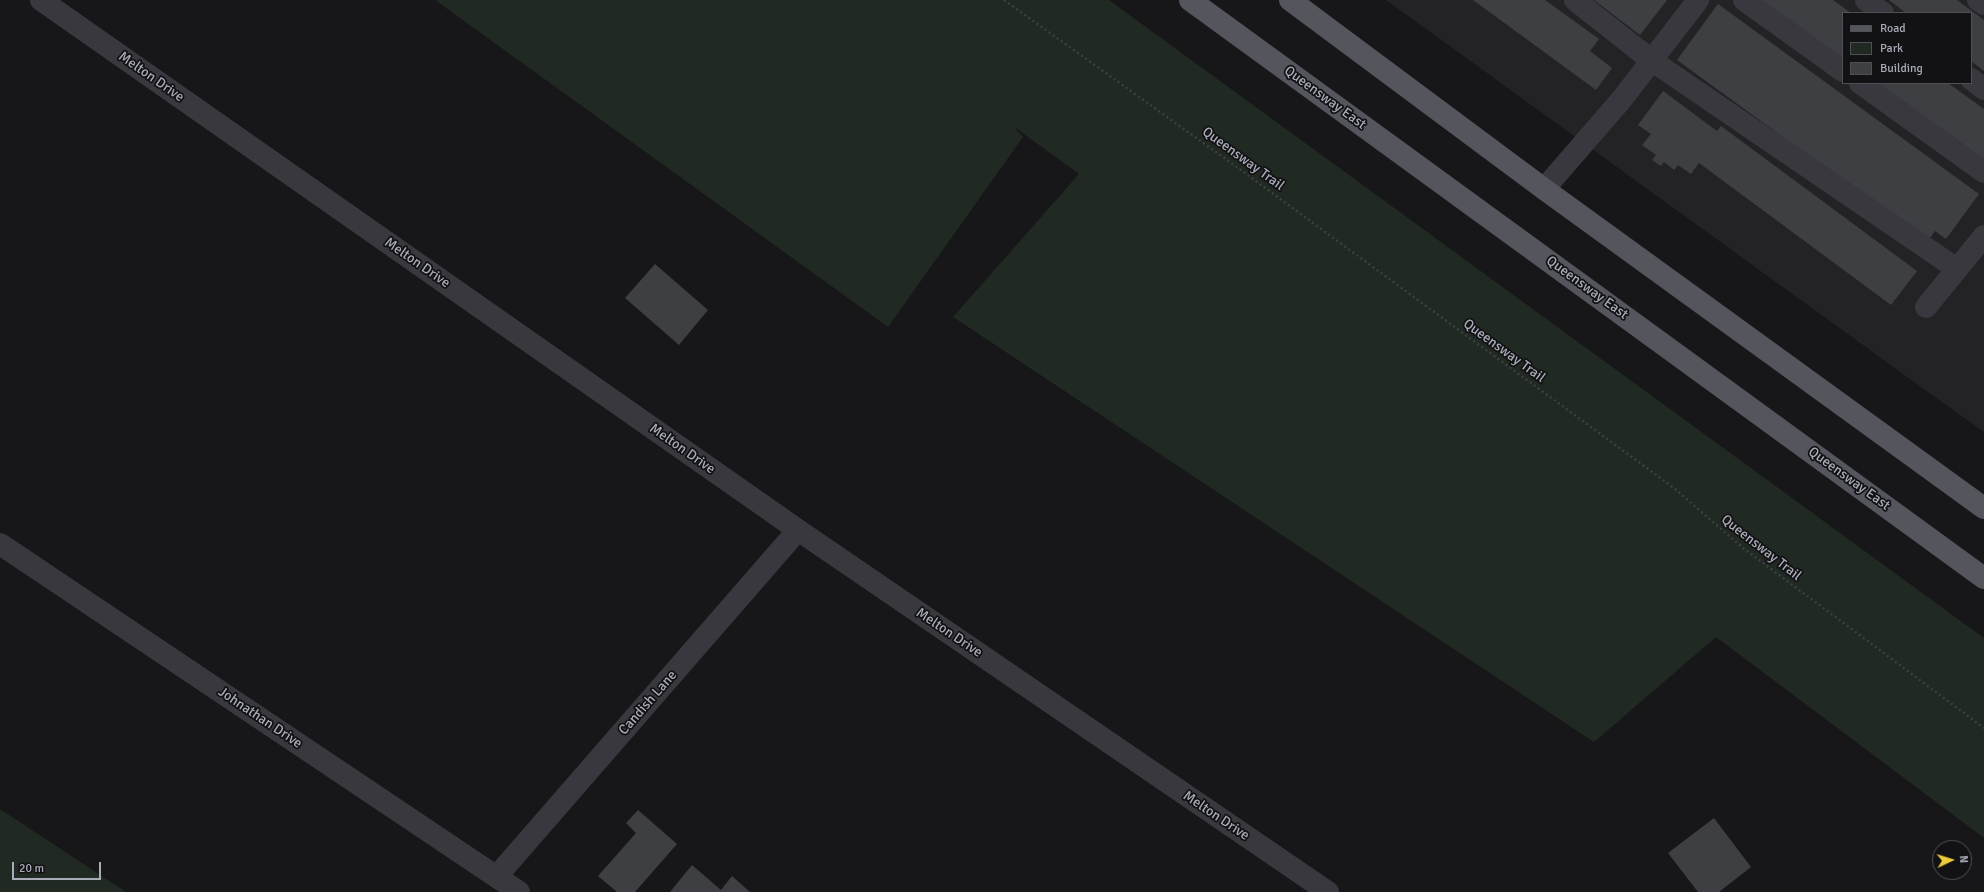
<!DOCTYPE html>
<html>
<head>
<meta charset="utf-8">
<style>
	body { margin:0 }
	#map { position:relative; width:1984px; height:892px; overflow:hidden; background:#171719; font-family:Signika,sans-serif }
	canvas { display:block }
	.legend { position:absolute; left:1842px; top:12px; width:130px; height:72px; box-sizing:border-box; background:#121214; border:1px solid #4e5056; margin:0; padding:5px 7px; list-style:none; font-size:12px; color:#a9acb8 }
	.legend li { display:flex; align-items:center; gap:8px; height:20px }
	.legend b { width:20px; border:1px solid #4e5056 }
	.north { position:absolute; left:1932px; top:840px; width:40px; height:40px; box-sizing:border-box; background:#121214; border:1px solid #4e5056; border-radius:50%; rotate:86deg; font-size:11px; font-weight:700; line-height:16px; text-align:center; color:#a9acb8 }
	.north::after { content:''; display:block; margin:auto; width:14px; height:18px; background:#eecc3a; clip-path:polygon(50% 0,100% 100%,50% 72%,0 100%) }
	.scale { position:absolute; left:12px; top:862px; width:89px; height:18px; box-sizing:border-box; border:2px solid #a9acb8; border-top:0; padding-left:5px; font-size:12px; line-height:14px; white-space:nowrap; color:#a9acb8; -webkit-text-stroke:3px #121214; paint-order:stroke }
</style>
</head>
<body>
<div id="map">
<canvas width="1984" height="892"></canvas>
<ul class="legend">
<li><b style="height:5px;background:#54555d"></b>Road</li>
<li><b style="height:11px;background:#212923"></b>Park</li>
<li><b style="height:11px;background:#3e3f43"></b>Building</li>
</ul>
<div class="north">N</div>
<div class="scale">20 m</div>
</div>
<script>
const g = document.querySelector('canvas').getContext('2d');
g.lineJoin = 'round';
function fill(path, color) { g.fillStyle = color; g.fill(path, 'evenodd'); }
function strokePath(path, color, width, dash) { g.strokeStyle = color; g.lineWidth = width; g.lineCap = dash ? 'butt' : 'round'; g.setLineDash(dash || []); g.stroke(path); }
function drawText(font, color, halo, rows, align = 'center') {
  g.font = font + ' Signika,sans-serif'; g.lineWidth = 3.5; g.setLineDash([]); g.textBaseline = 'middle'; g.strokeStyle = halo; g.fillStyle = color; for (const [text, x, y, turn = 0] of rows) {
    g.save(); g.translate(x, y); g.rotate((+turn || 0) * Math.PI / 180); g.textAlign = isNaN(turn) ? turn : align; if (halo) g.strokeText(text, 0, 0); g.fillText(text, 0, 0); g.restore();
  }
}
fill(new Path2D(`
	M1386,0H1984V432L1921,387ZM1843,13H1971V83H1843Z`), '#232326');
fill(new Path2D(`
	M435,0H1109L1984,638V838L1716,637L1594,742L953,317L1079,174L1013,126L1023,137L888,327Z
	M0,809L126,892H0Z`), '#212923');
fill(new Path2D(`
	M1473,0H1545L1599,39L1590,51L1612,68L1596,90Z
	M1594,0H1667L1640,35Z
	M1761,0H1833L1851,13H1843V59Z
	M1889,0H1957L1984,20V71L1971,61V13H1906Z
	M1718,4L1979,194L1946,239L1935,231L1927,242L1677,60Z
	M1876,83H1948L1984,109V161Z
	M1663,91L1717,131L1721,126L1917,271L1891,305L1699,163L1691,174L1678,165L1674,170L1664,162L1661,166L1652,160L1656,155L1642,145L1651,134L1638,125Z
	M655,264L708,310L679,345L625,298Z
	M638,810L677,844L635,892H617L598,876L636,833L626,823Z
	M1714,818L1751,867L1719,892H1698L1668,853Z
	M692,865L721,890L732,876L750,892H670Z`), '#3e3f43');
strokePath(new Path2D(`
	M1004,0L1234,165L1674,488L1743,548L1984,728`), '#3e3f45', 2.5, [2, 3]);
strokePath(new Path2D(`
	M41,0L798,530L1328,892
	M1575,0L1651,60L1957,269
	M1744,0L1843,71
	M1866,0L1883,13
	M1978,0L1984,4
	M1971,79L1984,89
	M1860,83L1984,172
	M1544,189L1622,99L1698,0
	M1926,307L1984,236
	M0,544L519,892
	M497,876L798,530`), '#38383e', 22);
strokePath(new Path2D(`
	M1190,0L1984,578
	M1290,0L1544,189L1984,508`), '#54555d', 22);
drawText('14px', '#a9acb8', '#121214', [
	["Melton Drive",151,77,35],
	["Queensway East",1325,98,36],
	["Queensway Trail",1243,159,36],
	["Melton Drive",417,263,35],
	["Queensway East",1587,288,36],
	["Queensway Trail",1504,351,36],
	["Melton Drive",682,449,35],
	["Queensway East",1849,479,36],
	["Queensway Trail",1761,548,38],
	["Melton Drive",949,633,34],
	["Candish Lane",648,703,-49],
	["Johnathan Drive",260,718,34],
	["Melton Drive",1216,816,34]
]);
</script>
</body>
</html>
